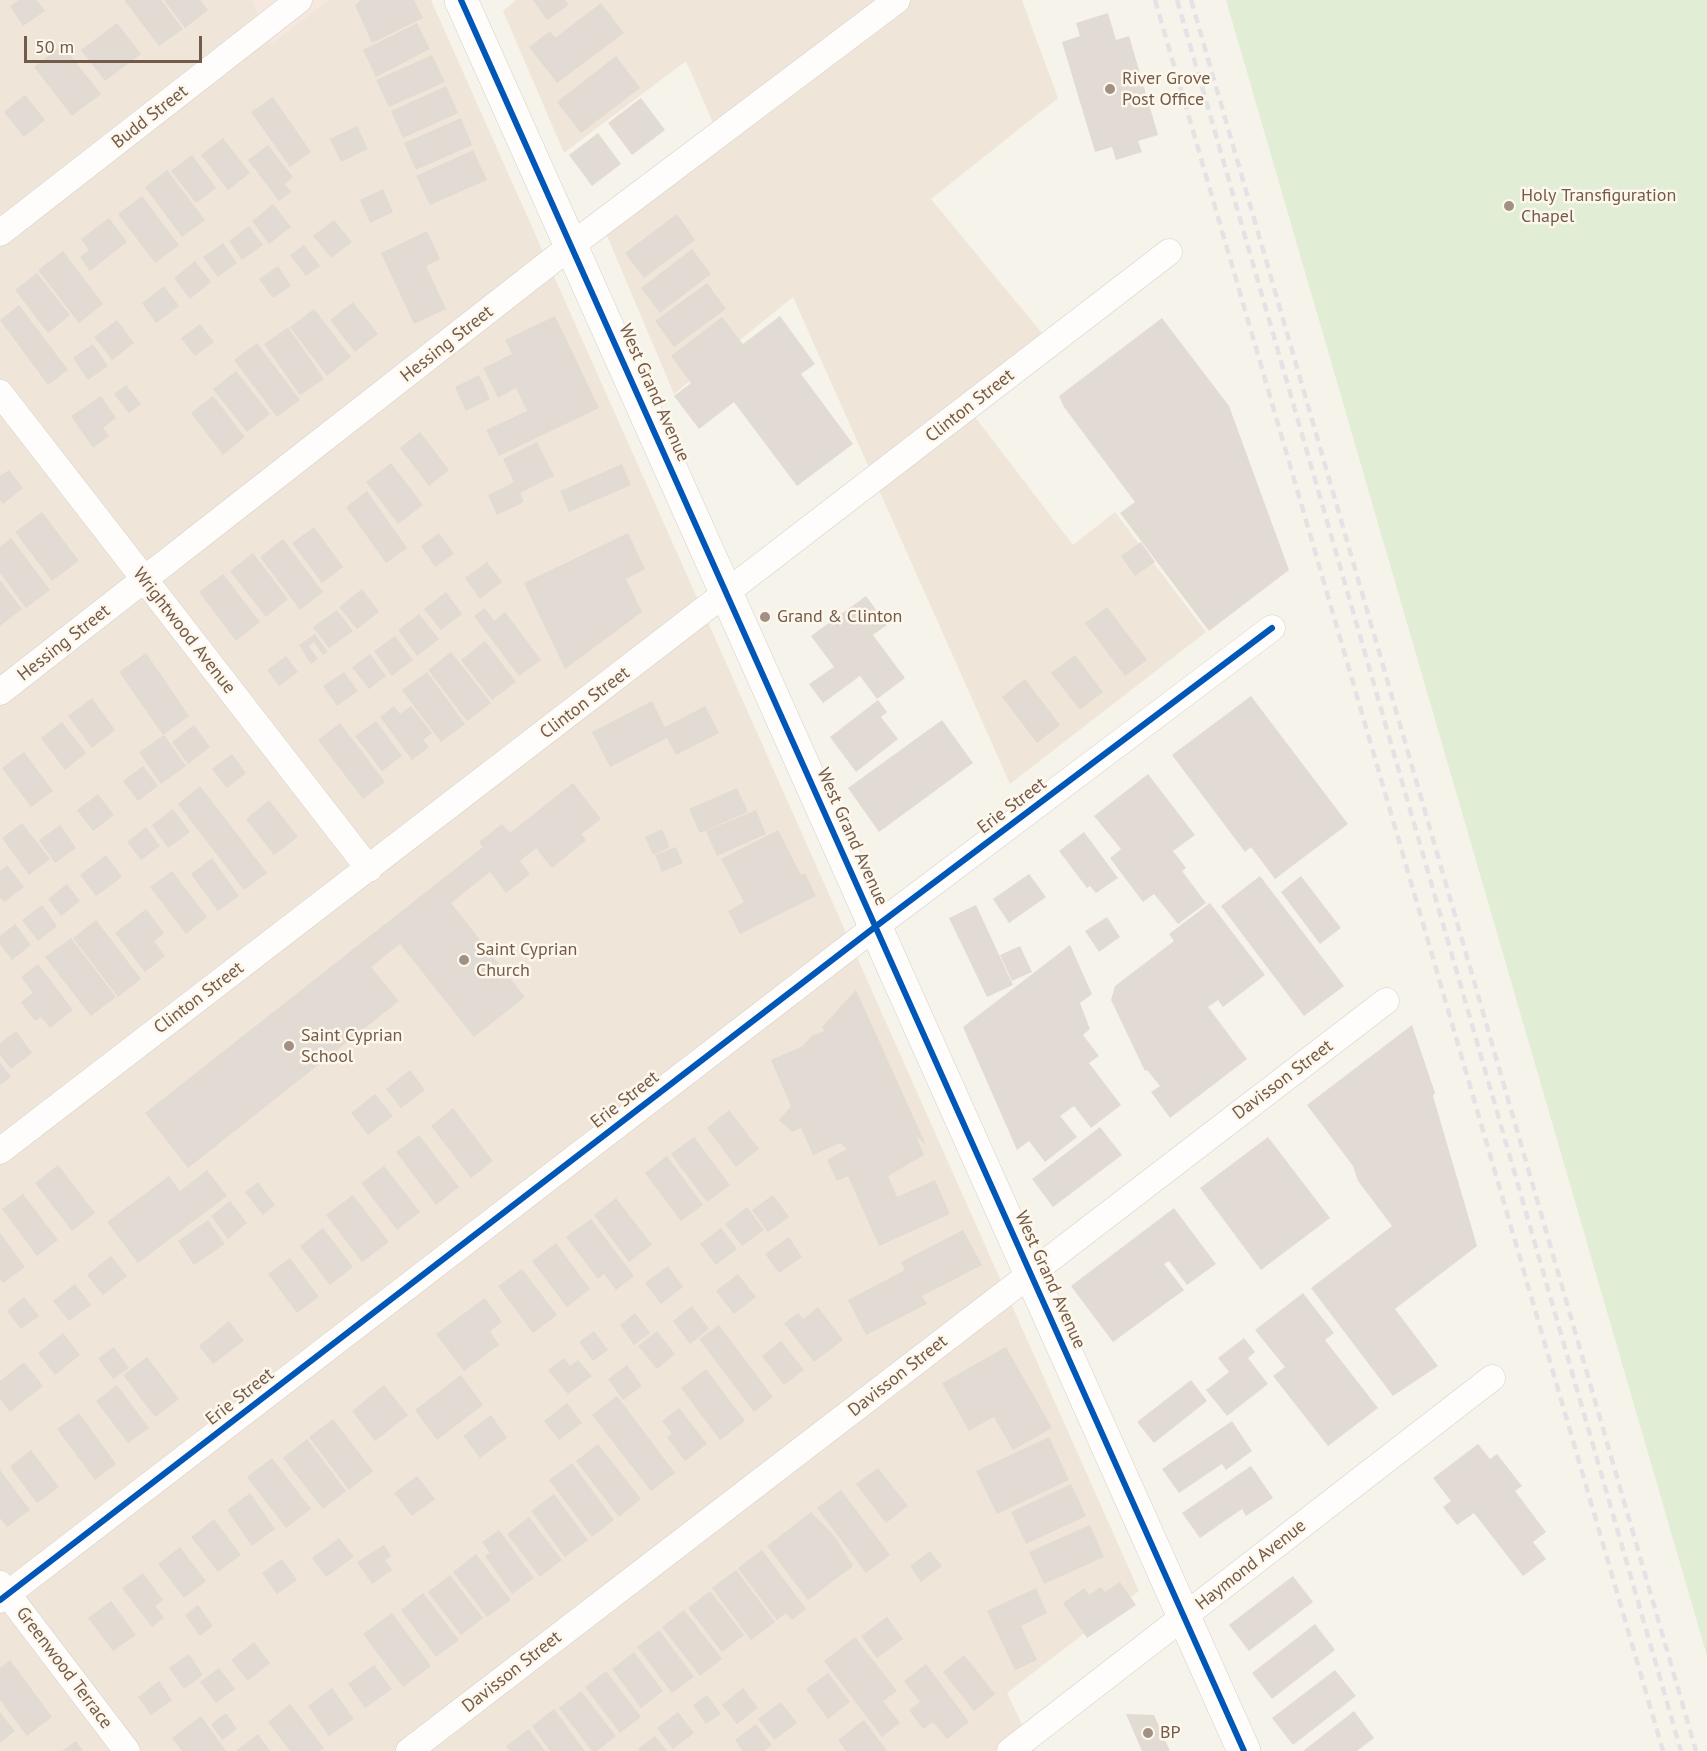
<!DOCTYPE html>
<html>
<head>
<meta charset="utf-8">
<style>
	body { margin:0 }
	#map { position:relative; width:1707px; height:1751px; overflow:hidden; background:#f6f3eb; font-family:"PT Sans",sans-serif }
	canvas { display:block }
	.scale { position:absolute; left:24px; top:36px; width:178px; height:27px; box-sizing:border-box; border:3px solid #735b4c; border-top:0; padding-left:8px; font-size:18px; line-height:21px; white-space:nowrap; color:#735b4c; -webkit-text-stroke:4px #fef8ec; paint-order:stroke }
</style>
</head>
<body>
<div id="map">
<canvas width="1707" height="1751"></canvas>
<div class="scale">50 m</div>
</div>
<script>
const g = document.querySelector('canvas').getContext('2d');
g.lineJoin = 'round';
function fill(path, color) { g.fillStyle = color; g.fill(path, 'evenodd'); }
function strokePath(path, color, width, dash) { g.strokeStyle = color; g.lineWidth = width; g.lineCap = dash ? 'butt' : 'round'; g.setLineDash(dash || []); g.stroke(path); }
function drawText(font, color, halo, rows, align = 'center') {
  g.font = font + ' "PT Sans",sans-serif'; g.lineWidth = 5; g.setLineDash([]); g.textBaseline = 'middle'; g.strokeStyle = halo; g.fillStyle = color; for (const [text, x, y, turn = 0] of rows) {
    g.save(); g.translate(x, y); g.rotate((+turn || 0) * Math.PI / 180); g.textAlign = isNaN(turn) ? turn : align; if (halo) g.strokeText(text, 0, 0); g.fillText(text, 0, 0); g.restore();
  }
}
fill(new Path2D(`
	M0,0H252L272,43L328,0H431L1139,1591L1007,1693L1035,1751H0Z
	M516,0H1022L1058,98L931,199L1046,338L962,400L1073,545L1115,512L1206,632L1010,784L793,297L674,394L605,231L721,141L686,61L564,153L503,11Z`), '#efe6d9');
fill(new Path2D(`
	M252,0H328L272,43Z`), '#f6e8df');
fill(new Path2D(`
	M1226,0H1707V1656Z`), '#e2edd6');
fill(new Path2D(`
	M19,0H37L45,11L23,26L10,6Z
	M124,0H161L183,29L159,46Z
	M164,0H200L208,10L185,28Z
	M361,0H414L423,18L372,43L355,5Z
	M533,0H565L569,5L547,20Z
	M601,3L624,33L557,83L529,47L550,31L555,38Z
	M1108,13L1116,40L1129,36L1158,135L1138,141L1142,152L1116,160L1112,147L1095,152L1062,42L1080,36L1076,23Z
	M117,23L141,54L105,81L81,50Z
	M417,23L430,49L376,77L363,50Z
	M62,45L101,94L72,116L34,67Z
	M432,55L445,82L389,107L376,80Z
	M616,56L640,88L581,133L557,102Z
	M446,86L458,113L403,138L391,111Z
	M25,95L45,120L24,137L4,112Z
	M273,97L311,152L290,167L251,112Z
	M641,98L665,130L632,155L608,123Z
	M461,118L472,145L416,170L404,143Z
	M357,126L368,149L341,162L330,139Z
	M598,133L621,164L592,186L569,155Z
	M223,138L250,173L228,190L201,155Z
	M268,145L293,177L285,184L291,192L279,201L248,160Z
	M473,150L487,180L430,205L416,176Z
	M192,155L216,188L196,203L171,171Z
	M167,170L205,220L182,237L145,187Z
	M383,189L393,212L370,223L360,200Z
	M142,196L179,245L155,263L118,214Z
	M273,204L291,227L269,244L252,221Z
	M677,214L695,240L644,278L625,253Z
	M109,218L127,242L90,271L80,257L89,250L81,239Z
	M334,220L352,242L331,258L313,236Z
	M249,226L263,245L242,260L229,241Z
	M427,231L440,259L426,266L446,309L414,324L381,253Z
	M223,243L237,263L218,277L203,257Z
	M304,245L320,266L306,276L290,255Z
	M692,249L711,274L660,313L641,288Z
	M63,251L103,304L79,323L38,270Z
	M195,261L211,282L190,299L174,278Z
	M278,266L291,286L273,298L259,279Z
	M37,273L70,315L48,333L15,290Z
	M707,283L726,309L674,347L655,321Z
	M164,286L179,306L156,323L142,303Z
	M353,302L378,334L355,352L330,320Z
	M19,305L68,370L48,385L0,320Z
	M314,309L351,357L327,376L290,327Z
	M555,316L599,408L499,456L486,430L527,411L516,388L498,398L483,368L512,354L505,340Z
	M780,316L815,364L801,374L853,444L797,486L734,402L699,429L674,396L691,383L671,356L722,317L743,344Z
	M1162,318L1229,406L1289,570L1209,631L1120,513L1135,502L1064,407L1059,396Z
	M117,320L134,343L112,360L94,337Z
	M200,324L214,342L195,356L181,338Z
	M288,327L324,379L300,395L264,344Z
	M257,343L300,400L277,417L234,360Z
	M93,344L108,366L88,380L73,358Z
	M236,371L270,414L247,432L213,389Z
	M479,375L490,399L466,411L455,387Z
	M126,385L141,404L129,413L114,394Z
	M101,396L116,418L103,428L109,436L93,448L71,416Z
	M213,396L245,437L223,455L191,413Z
	M420,432L449,470L429,486L400,448Z
	M537,442L554,476L520,493L524,502L497,515L488,495L514,482L503,459Z
	M391,463L423,505L398,524L366,482Z
	M622,464L631,485L569,512L560,491Z
	M9,470L23,488L3,504L0,500V476Z
	M367,491L407,548L386,563L346,507Z
	M42,512L79,561L52,581L15,532Z
	M314,527L343,567L322,583L292,543Z
	M439,533L454,554L435,567L421,546Z
	M628,533L645,569L626,579L642,612L565,669L524,583Z
	M11,538L50,590L26,608L0,573V547Z
	M283,539L323,592L300,610L260,557Z
	M1141,542L1155,562L1135,576L1121,556Z
	M253,553L288,599L266,617L230,571Z
	M487,562L502,582L480,599L465,578Z
	M223,574L260,622L236,641L199,592Z
	M0,580L22,609L0,626Z
	M362,589L379,612L357,629L339,607Z
	M446,592L462,614L441,630L424,609Z
	M866,596L887,625L873,635L905,678L877,699L860,676L823,703L809,684L834,667L811,636Z
	M1107,607L1147,660L1125,676L1085,623Z
	M485,608L494,621L505,612L541,660L519,676L474,616Z
	M337,610L353,631L329,648L313,627Z
	M419,614L439,639L417,656L398,630Z
	M315,634L328,652L323,655L314,642L309,646L318,659L311,664L299,645Z
	M395,636L413,660L392,676L374,651Z
	M485,641L516,682L492,700L461,660Z
	M451,652L491,703L467,721L428,670Z
	M146,653L189,716L163,735L119,672Z
	M370,654L386,676L369,689L352,667Z
	M1075,655L1103,692L1080,710L1051,673Z
	M286,656L298,672L279,686L267,670Z
	M344,672L358,691L337,706L323,686Z
	M427,672L465,724L441,742L402,690Z
	M1025,679L1060,725L1037,743L1002,697Z
	M1251,696L1348,824L1275,879L1251,847L1245,852L1172,755Z
	M92,698L115,730L92,748L68,716Z
	M878,700L887,712L881,717L898,739L856,772L830,737Z
	M652,701L665,727L705,706L719,733L676,755L667,738L610,767L592,732Z
	M394,706L400,714L411,706L432,733L423,740L429,747L412,760L380,717Z
	M942,720L973,763L879,832L848,788Z
	M376,721L402,756L382,771L355,736Z
	M62,722L86,753L65,770L41,738Z
	M340,723L385,782L363,799L318,740Z
	M194,725L210,747L188,764L172,742Z
	M164,735L186,766L161,784L139,752Z
	M24,752L53,791L31,807L2,768Z
	M232,754L246,773L227,788L212,769Z
	M143,766L158,786L138,801L123,781Z
	M1148,774L1195,835L1173,851L1186,868L1182,871L1206,903L1178,924L1154,894L1143,902L1110,858L1121,849L1094,816Z
	M573,783L601,819L581,834L586,840L552,868L536,848L520,861L530,874L506,893L490,872L451,903L525,997L474,1037L400,944L371,967L399,1001L188,1168L145,1113L483,847L479,842L502,824L510,833Z
	M200,786L267,873L244,890L178,804Z
	M737,788L748,812L700,833L689,809Z
	M98,794L114,815L93,831L77,810Z
	M269,800L298,837L274,855L246,819Z
	M173,809L190,832L168,848L152,825Z
	M756,810L766,834L717,856L706,831Z
	M22,823L50,859L29,875L2,838Z
	M60,825L76,848L55,863L39,840Z
	M146,827L160,846L141,860L127,842Z
	M662,829L670,847L653,855L645,837Z
	M778,830L801,875L805,873L816,896L740,934L728,911L744,902L721,859Z
	M1084,832L1118,878L1096,893L1090,886L1087,888L1059,851Z
	M676,847L683,863L662,872L655,855Z
	M106,855L122,877L96,896L80,875Z
	M212,858L239,896L218,911L191,874Z
	M7,865L24,887L4,902L0,897V871Z
	M172,871L207,917L186,934L150,887Z
	M1029,874L1046,897L1009,923L993,899Z
	M1260,876L1344,986L1304,1016L1221,906Z
	M1301,876L1341,928L1320,944L1281,892Z
	M67,884L80,901L61,916L48,899Z
	M1210,903L1265,975L1223,1007L1218,1000L1208,1007L1247,1059L1170,1118L1151,1092L1160,1086L1147,1070L1145,1071L1111,1000L1115,986L1174,941L1169,934Z
	M42,905L57,926L38,941L22,920Z
	M976,905L1013,985L987,997L949,918Z
	M146,909L164,933L154,941L165,956L145,972L115,933Z
	M1107,917L1120,937L1099,952L1085,931Z
	M96,920L141,979L118,997L73,938Z
	M15,924L31,945L12,960L0,944V936Z
	M71,938L116,997L91,1016L45,957Z
	M1070,945L1092,994L1080,1003L1090,1029L1083,1035L1099,1056L1089,1063L1121,1105L1091,1128L1074,1106L1060,1116L1077,1137L1045,1162L1029,1141L1017,1150L963,1027Z
	M1020,946L1032,972L1012,981L1000,955Z
	M38,964L73,1010L50,1028L41,1017L35,1021L21,1002L33,993L21,977Z
	M856,990L926,1145L916,1136L924,1155L888,1176L897,1197L935,1180L950,1214L879,1246L848,1176L837,1181L827,1160L847,1149L840,1143L813,1155L801,1128L792,1132L779,1120L791,1106L771,1060L803,1046L812,1036L824,1031L822,1027Z
	M1412,1025L1435,1093L1433,1096L1477,1246L1395,1309L1438,1366L1393,1396L1311,1288L1392,1226L1358,1181L1353,1166L1307,1105Z
	M16,1031L32,1053L11,1069L0,1055V1043Z
	M0,1062L11,1077L0,1085Z
	M410,1070L425,1090L401,1108L386,1089Z
	M375,1094L393,1116L368,1135L351,1113Z
	M453,1108L493,1161L471,1178L431,1126Z
	M729,1110L759,1149L736,1167L707,1128Z
	M1100,1127L1122,1155L1053,1207L1032,1179Z
	M419,1135L459,1187L436,1205L396,1152Z
	M694,1137L730,1185L707,1202L671,1154Z
	M1268,1137L1330,1218L1261,1270L1200,1188Z
	M667,1156L703,1205L681,1221L645,1173Z
	M58,1165L95,1213L72,1231L35,1183Z
	M384,1166L420,1212L397,1230L361,1183Z
	M207,1170L227,1196L138,1263L107,1222L169,1176L180,1191Z
	M258,1182L275,1205L263,1215L245,1192Z
	M23,1194L58,1240L37,1256L2,1209Z
	M353,1195L389,1242L362,1262L326,1215Z
	M773,1195L789,1217L768,1232L752,1210Z
	M616,1198L652,1245L629,1262L594,1215Z
	M230,1201L247,1223L228,1239L211,1216Z
	M747,1207L764,1230L742,1246L725,1224Z
	M1174,1208L1216,1264L1187,1285L1169,1261L1164,1264L1184,1290L1113,1342L1071,1286Z
	M591,1219L634,1276L616,1290L604,1274L598,1279L566,1237Z
	M208,1220L225,1244L194,1265L178,1241Z
	M323,1228L353,1267L330,1285L300,1246Z
	M721,1228L737,1249L716,1265L700,1244Z
	M963,1230L982,1265L922,1296L927,1304L866,1335L848,1300L905,1270L901,1262Z
	M0,1233L25,1267L3,1283L0,1279Z
	M789,1237L802,1257L779,1273L765,1254Z
	M556,1243L590,1289L567,1307L532,1261Z
	M111,1256L127,1276L103,1295L87,1275Z
	M290,1258L319,1297L297,1313L268,1274Z
	M668,1266L683,1287L661,1304L645,1283Z
	M522,1269L557,1315L533,1333L498,1286Z
	M738,1274L756,1297L734,1314L716,1291Z
	M75,1284L91,1305L69,1321L53,1301Z
	M1303,1293L1334,1333L1325,1340L1378,1408L1328,1446L1273,1376L1285,1367L1255,1330Z
	M24,1297L39,1316L21,1329L7,1311Z
	M485,1298L502,1322L490,1331L499,1345L464,1371L436,1334Z
	M692,1306L709,1329L690,1344L673,1321Z
	M818,1307L843,1340L814,1362L784,1323L798,1313L803,1319Z
	M635,1313L650,1333L634,1345L620,1325Z
	M229,1321L244,1341L213,1364L199,1346Z
	M719,1325L773,1397L754,1412L699,1339Z
	M594,1331L608,1350L593,1361L579,1342Z
	M657,1331L675,1354L657,1369L638,1346Z
	M63,1333L80,1355L55,1375L38,1353Z
	M1244,1338L1255,1352L1248,1358L1268,1384L1227,1416L1206,1390L1229,1372L1218,1358Z
	M781,1341L804,1370L784,1385L762,1356Z
	M114,1347L129,1368L113,1379L98,1358Z
	M1006,1347L1052,1428L1013,1450L994,1417L969,1431L942,1383Z
	M147,1357L179,1399L155,1417L123,1375Z
	M564,1358L570,1366L578,1360L592,1376L568,1394L548,1370Z
	M24,1362L43,1386L10,1412L0,1399V1381Z
	M627,1365L642,1386L623,1400L608,1379Z
	M706,1369L745,1421L720,1440L681,1388Z
	M461,1375L483,1405L437,1440L415,1410Z
	M1191,1380L1207,1401L1154,1443L1137,1422Z
	M117,1385L149,1428L128,1443L96,1401Z
	M384,1385L408,1415L375,1441L352,1411Z
	M617,1396L675,1473L651,1491L592,1415Z
	M567,1403L582,1423L559,1440L544,1421Z
	M679,1408L707,1444L685,1461L667,1437L672,1434L662,1421Z
	M79,1413L116,1464L95,1480L57,1429Z
	M491,1415L507,1438L480,1458L463,1436Z
	M333,1419L373,1471L349,1490L309,1437Z
	M1232,1421L1252,1451L1226,1470L1222,1464L1179,1493L1162,1469Z
	M1049,1437L1069,1480L997,1514L976,1471Z
	M307,1439L346,1491L323,1509L283,1458Z
	M598,1444L641,1499L619,1517L576,1461Z
	M1478,1444L1490,1459L1497,1454L1522,1486L1515,1491L1546,1532L1533,1542L1546,1559L1523,1576L1474,1513L1457,1525L1443,1507L1451,1501L1433,1478Z
	M31,1450L59,1487L37,1503L10,1467Z
	M272,1458L311,1509L286,1528L247,1477Z
	M572,1463L614,1520L592,1537L549,1480Z
	M1251,1466L1273,1498L1246,1516L1242,1509L1200,1538L1182,1513Z
	M878,1468L908,1506L886,1523L856,1484Z
	M0,1470L30,1510L7,1527L0,1518Z
	M417,1476L435,1499L412,1516L394,1493Z
	M1071,1484L1086,1516L1026,1544L1011,1512Z
	M841,1490L890,1555L866,1573L817,1508Z
	M250,1493L275,1529L252,1546L227,1510Z
	M554,1494L588,1540L565,1557L531,1511Z
	M811,1512L835,1537L853,1566L808,1600L767,1546Z
	M529,1517L562,1560L540,1577L507,1534Z
	M214,1519L241,1555L218,1572L191,1537Z
	M1090,1525L1104,1557L1044,1584L1029,1552Z
	M499,1530L534,1578L512,1594L485,1556L490,1553L482,1542Z
	M339,1538L354,1557L326,1577L312,1558Z
	M384,1545L391,1556L385,1560L392,1570L372,1584L357,1562Z
	M180,1547L206,1581L184,1598L158,1564Z
	M762,1550L806,1609L792,1620L786,1613L777,1620L738,1568Z
	M930,1551L942,1566L921,1582L910,1566Z
	M476,1554L511,1600L487,1617L453,1572Z
	M282,1559L297,1580L277,1594L262,1573Z
	M736,1570L775,1622L751,1640L712,1588Z
	M143,1573L163,1600L155,1606L164,1618L152,1627L122,1588Z
	M450,1575L483,1618L461,1635L428,1592Z
	M1293,1576L1313,1602L1249,1651L1229,1625Z
	M1120,1582L1136,1605L1087,1638L1063,1603L1084,1588L1089,1595L1101,1587L1105,1592Z
	M1036,1588L1047,1613L1021,1626L1037,1660L1015,1670L987,1611Z
	M710,1591L744,1635L722,1652L688,1608Z
	M423,1593L459,1640L436,1657L401,1610Z
	M111,1601L136,1635L113,1651L88,1618Z
	M198,1605L213,1626L200,1636L185,1615Z
	M684,1610L722,1659L700,1676L662,1627Z
	M392,1613L431,1666L403,1687L363,1634Z
	M887,1617L903,1639L877,1658L861,1636Z
	M1315,1624L1335,1650L1272,1699L1252,1673Z
	M659,1630L694,1677L672,1693L637,1647Z
	M855,1637L897,1691L883,1701L900,1723L882,1737L824,1661Z
	M254,1642L270,1663L248,1681L231,1660Z
	M634,1652L663,1691L641,1708L612,1669Z
	M189,1654L203,1675L184,1689L169,1668Z
	M964,1655L995,1694L974,1711L943,1672Z
	M10,1660L52,1717L27,1736L0,1700V1668Z
	M926,1664L969,1722L947,1739L933,1722L923,1729L909,1710L920,1702L904,1681Z
	M374,1665L392,1689L365,1708L348,1684Z
	M219,1668L235,1689L216,1703L200,1682Z
	M1335,1670L1356,1696L1293,1745L1272,1718Z
	M606,1671L641,1717L620,1733L585,1687Z
	M828,1673L850,1702L828,1719L806,1689Z
	M159,1681L172,1700L151,1715L138,1697Z
	M332,1688L354,1719L329,1736L308,1706Z
	M743,1688L758,1708L737,1724L722,1705Z
	M581,1691L616,1736L597,1751H592L559,1708Z
	M707,1695L721,1714L706,1724L693,1705Z
	M781,1702L797,1723L774,1740L758,1719Z
	M290,1704L324,1748L320,1751H290L268,1722Z
	M554,1709L585,1751H550L532,1726Z
	M1354,1711L1374,1738L1357,1751H1303Z
	M0,1712L15,1731L0,1743Z
	M678,1712L694,1733L673,1749L657,1728Z
	M226,1713L237,1729L222,1740L211,1724Z
	M1126,1714L1154,1715L1170,1751H1142Z
	M201,1716L226,1751H182L172,1738Z
	M864,1720L887,1751H846L838,1740Z
	M756,1724L772,1745L764,1751H743L735,1740Z
	M529,1729L545,1751H510L506,1746Z
	M258,1734L270,1751H236Z
	M655,1736L667,1751H640L638,1749Z
	M76,1741L83,1751H62Z`), '#e2dbd3');
const minor = new Path2D(`
	M0,233L299,0
	M0,393L369,869
	M0,692L572,245L897,0
	M0,1151L1169,252
	M0,1584L127,1751
	M0,1600L875,927L1272,628
	M409,1751L1386,1001
	M1010,1751L1492,1378`);
const secondary = new Path2D(`
	M461,0L1244,1751`);
strokePath(minor, '#d6d0c9', 27);
strokePath(secondary, '#d5cfc8', 34);
strokePath(minor, '#fefdfc', 26);
strokePath(secondary, '#fefdfc', 33);
strokePath(new Path2D(`
	M1155,0L1663,1751
	M1177,0L1681,1751
	M1191,0L1696,1751`), '#e4e2e4', 4.5, [9, 6]);
strokePath(new Path2D(`
	M461,0L1244,1751
	M0,1600L875,927L1272,628`), '#0057b8', 6);
for (const [x, y, r, color] of [
	[1110,89,6,"#a19084"],
	[1509,206,6,"#a19084"],
	[765,617,6,"#a19084"],
	[464,960,6,"#a19084"],
	[289,1046,6,"#a19084"],
	[1148,1733,6,"#a19084"]
]) { const dot = new Path2D(); dot.arc(x, y, r, 0, 2 * Math.PI); g.fillStyle = color; g.fill(dot); strokePath(dot, '#fef8ec', 2); }
drawText('18px', '#735b4c', '#fef8ec', [
	["River Grove",1122,79],
	["Post Office",1122,100],
	["Holy Transfiguration",1521,196],
	["Chapel",1521,217],
	["Grand & Clinton",777,617],
	["Saint Cyprian",476,950],
	["Church",476,971],
	["Saint Cyprian",301,1036],
	["School",301,1057],
	["BP",1160,1733]
], 'left');
drawText('18px', '#735b4c', '#fef8ec', [
	["Budd Street",150,117,-38],
	["Hessing Street",447,344,-38],
	["West Grand Avenue",654,393,66],
	["Clinton Street",970,406,-38],
	["Wrightwood Avenue",184,631,52],
	["Hessing Street",64,643,-38],
	["Clinton Street",585,703,-37],
	["Erie Street",1012,806,-37],
	["West Grand Avenue",852,837,66],
	["Clinton Street",199,998,-37],
	["Davisson Street",1283,1080,-37],
	["Erie Street",625,1100,-38],
	["West Grand Avenue",1050,1280,66],
	["Davisson Street",898,1376,-38],
	["Erie Street",240,1397,-38],
	["Haymond Avenue",1251,1565,-38],
	["Greenwood Terrace",64,1668,53],
	["Davisson Street",512,1672,-38]
]);
</script>
</body>
</html>
